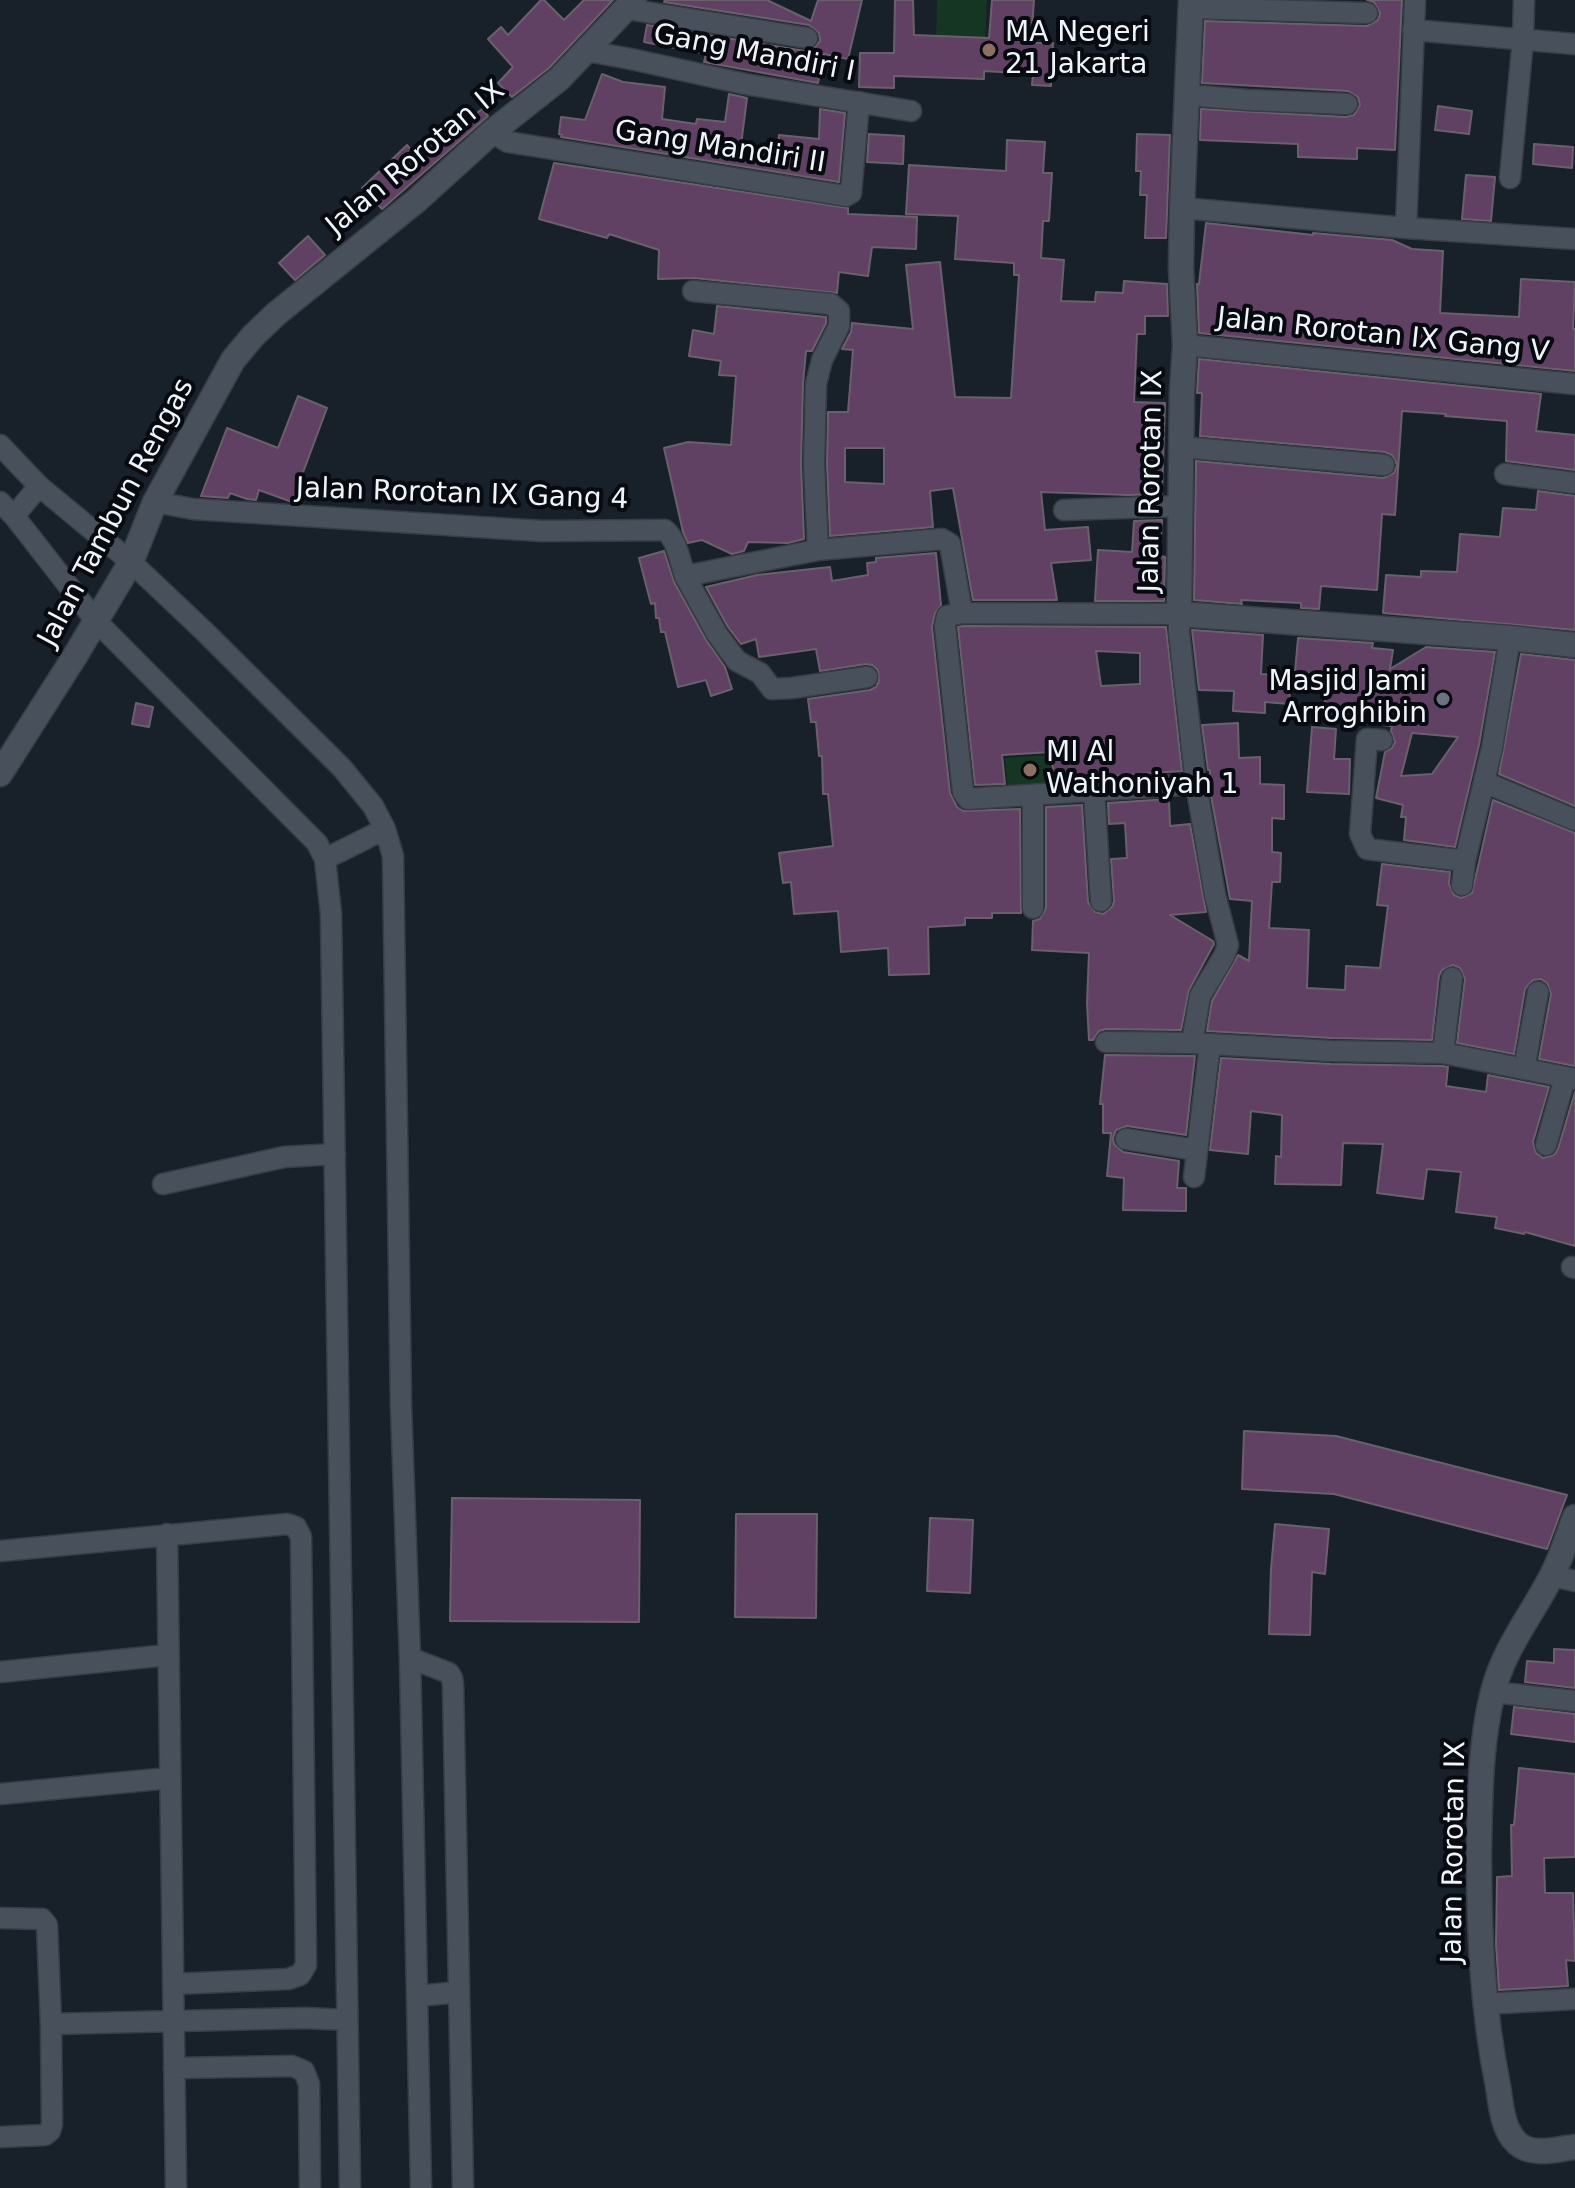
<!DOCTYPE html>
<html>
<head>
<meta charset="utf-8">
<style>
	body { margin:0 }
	canvas { display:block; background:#18202a }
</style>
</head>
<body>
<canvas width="1575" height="2188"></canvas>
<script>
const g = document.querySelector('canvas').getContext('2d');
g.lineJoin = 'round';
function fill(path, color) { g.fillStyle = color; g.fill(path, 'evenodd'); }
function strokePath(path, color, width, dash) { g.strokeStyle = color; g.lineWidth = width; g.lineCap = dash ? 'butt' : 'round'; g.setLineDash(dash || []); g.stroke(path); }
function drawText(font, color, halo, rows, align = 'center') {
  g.font = font + ' "DejaVu Sans",sans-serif'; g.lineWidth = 8; g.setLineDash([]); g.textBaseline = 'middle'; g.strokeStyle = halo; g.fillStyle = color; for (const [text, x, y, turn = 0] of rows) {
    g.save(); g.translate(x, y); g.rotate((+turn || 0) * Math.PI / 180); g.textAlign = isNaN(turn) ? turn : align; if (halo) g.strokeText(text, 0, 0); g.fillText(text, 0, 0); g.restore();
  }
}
fill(new Path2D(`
	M937,0H987L985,44L936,43Z
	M1049,755L1052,789L1008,793L1005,758Z`), '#143622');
const building = new Path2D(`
	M541,0H544L564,20L584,0H613L549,68L512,97L498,83L513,67L488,39L501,27L508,35Z
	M665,0H767L811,21L818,0H862L848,59L824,54L818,83L704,62L706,54L644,42L647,25L805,51L812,50L820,41L819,33L809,25L664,2Z
	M895,0H913L914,35L989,38L992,0H1034L1031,43H1053L1051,86L1032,85L1033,74L984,71V79L894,76V88L859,87L860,53H894Z
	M1367,0H1402L1395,150L1357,148V159L1298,157V144L1200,140L1201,109L1346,117L1354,115L1360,105L1358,97L1348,91L1202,83L1205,21L1367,26L1378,20L1380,13L1374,2Z
	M602,74L623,82L665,87L662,119L696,124L697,119L725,122L729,94L747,98L741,145L778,150L779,135L819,139L820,109L845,113L839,182L561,137L562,135L559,134L561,117L585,120Z
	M1438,106L1472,111L1469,134L1435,130Z
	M482,109L488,116L382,209L362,188L407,145L412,151L426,139L433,147L459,122L462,125Z
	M869,134L904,136L903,164L867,162Z
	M1137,134L1170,135L1166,238H1145L1147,195H1140L1141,171H1136Z
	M1007,140L1045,142L1043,173H1052L1049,221H1043L1041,258L1064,260L1061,301L1095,302L1096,292L1123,293L1124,281L1167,284L1168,316H1145V334H1137L1134,402L1165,403L1162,494L1127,495L1041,492L1045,530L1088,527L1091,560L1051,563L1057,600H973L953,488L930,491L933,527L830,536L827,464L828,412H848L853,350L842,349L851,332L852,323L913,329L906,265L940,262L955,397L1011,398L1019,275H1014V263L955,259L958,216L906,214L909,165L1006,171ZM845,448H884V484L845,482Z
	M1534,144L1573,147L1572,168L1533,164Z
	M554,163L848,208V214L917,217L916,249L872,247L868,276L839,272L837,293L694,278L658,279L659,250L609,234L607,238L539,219Z
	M1466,175L1495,177L1491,221L1462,219Z
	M1206,223L1313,235V233L1392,240L1412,249L1443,251L1440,313L1519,317L1521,279L1575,282L1573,329H1575V371L1199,333L1197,284H1199Z
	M308,236L325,255L295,280L279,263Z
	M717,306L826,317V323L812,351H806L803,384L801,464L804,539L788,543L748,542L744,551L732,554L702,540L688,543L683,532L664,448L688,442L731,445L736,376L719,375L721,361L689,356L693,330L714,334Z
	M1199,359L1541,394L1536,431L1575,435V470L1506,461L1507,421L1445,416L1446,414L1402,411L1395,515L1382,514L1377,590L1321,586L1319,609L1301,608V603L1241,600L1242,604L1194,600L1196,461L1383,478L1394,473L1397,465L1392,455L1385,452L1200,436L1202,393H1197Z
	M298,396L327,408L292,502L259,490L256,500L247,499L230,493L228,498L201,496L227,428L278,448Z
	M1538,491L1575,496V630L1383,613L1386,575L1421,577V571L1457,572L1460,534L1500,537L1503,508L1536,510Z
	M1162,520L1160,556L1165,557L1164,601H1095L1098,550L1132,552L1134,521Z
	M664,551L674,582L706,640L725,667L732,689L711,696L706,680L678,687L665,632H661L659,618H656L655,603L651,604L639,558Z
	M936,553L941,605L935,613L932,627L950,793L957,807L963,811L1020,809L1021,913H992V918H965V925L928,927L929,974L889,975L888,948L841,952L838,911L794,914L791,882L783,883L779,853L833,846L828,794H823L822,756H819L816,722H811L808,699L870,690L876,687L879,681L878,670L872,665L866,664L820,671L816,649L759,657L756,639L741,644L728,627L706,587L757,575L830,567L832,581L868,575L867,563L876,562V558Z
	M963,626L1166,627L1182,771L1054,780L1051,752L1002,755L1005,784L975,785L958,627ZM1096,651L1140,653V684L1101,686Z
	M1192,630L1263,635L1261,674L1291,676L1289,704L1265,702V713L1233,711L1234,691L1199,690Z
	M1298,638L1373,643L1372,648L1393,650L1390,669L1426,647L1495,652L1479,745L1455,847L1404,840L1406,817H1401L1403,805L1376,798L1385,752L1392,748L1395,742L1391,731L1392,726L1323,718L1328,675L1295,672ZM1412,733L1458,737L1432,774L1401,776Z
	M1521,654L1575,660V806L1499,774Z
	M136,703L153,707L149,727L132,724Z
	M1238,723L1239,758L1260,757V784L1284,785V819L1272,818V852L1281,853L1280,882H1272L1269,928L1309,930L1307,988L1345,990L1346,966L1380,968L1388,906L1377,905L1382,864L1450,872L1449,884L1454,895L1461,898L1472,893L1493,800L1575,833V1066L1539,1059L1551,994L1547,983L1541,979L1533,980L1525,989L1514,1054L1457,1043L1465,979L1460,968L1453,965L1442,970L1439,976L1432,1040L1331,1038L1207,1031L1212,1001L1238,955L1249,961L1252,901L1230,899L1209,785L1210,770H1208L1202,725Z
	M1312,727L1336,729L1334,759H1350L1349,794L1307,792Z
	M1169,799L1170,826L1190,824L1206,912L1170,915L1213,941L1214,944L1189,990L1181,1030L1106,1029L1099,1031L1093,1040H1089L1087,1003L1089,953L1032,950L1033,921L1040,919L1046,908V807L1082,805L1088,902L1095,912L1103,914L1112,907L1114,901L1111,859L1127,858L1125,823L1109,824L1108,803Z
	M1105,1055L1195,1056L1186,1135L1127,1126L1116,1130L1113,1138L1114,1144L1123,1152L1179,1161L1177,1188H1186V1211L1123,1210L1124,1178L1107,1176L1111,1133H1103V1104H1100Z
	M1221,1058L1331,1064L1442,1066L1448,1067L1446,1086L1486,1092L1488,1075L1549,1087L1533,1142L1536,1153L1543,1158L1554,1155L1558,1149L1575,1092V1246L1525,1232L1524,1234L1495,1228L1497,1217L1456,1212L1461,1172L1427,1169L1423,1199L1377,1193L1383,1144L1343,1143L1341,1185L1275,1184L1276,1156L1281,1157L1282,1115L1251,1111L1248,1154L1210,1150Z
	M1244,1431L1336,1436L1567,1495L1547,1549L1334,1494L1242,1489Z
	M452,1498L640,1500L639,1622L450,1621Z
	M736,1514H817L816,1618L735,1617Z
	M930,1518L973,1520L970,1593L927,1591Z
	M1275,1524L1329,1529L1325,1574L1312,1572L1310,1635L1269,1634L1271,1569Z
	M1554,1649L1575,1650V1688L1525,1682L1527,1661L1554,1663Z
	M1514,1707L1575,1714V1742L1511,1734Z
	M1519,1768L1575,1774V1857L1544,1858L1545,1893H1573L1575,1961L1566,1960L1568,1986L1499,1990L1496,1944L1497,1877L1512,1876L1511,1825H1514Z`);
fill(building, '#604164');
strokePath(building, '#6a606c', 2);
const minor = new Path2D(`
	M1190,8L1367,13
	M627,9L807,38
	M1413,30L1575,44
	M587,51L631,59L745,84L911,111
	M1187,95L1248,100L1347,104
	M492,132L508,142L846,196L851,193L859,102
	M1510,178L1523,39L1524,0
	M1182,208L1406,228L1575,239
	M1406,228L1415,0
	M693,291L831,304L839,311V326L822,360L816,384L814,464L818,550
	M1185,345L1575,384
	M0,445L39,486L131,562L204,631L342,768L373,806L385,829L393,856L401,1406L410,1658L421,2188
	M1181,447L1384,465
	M1505,474L1575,483
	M0,502L14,516L96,621L317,843L325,859L331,914L350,2188
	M155,502L193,509L542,531L665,530C677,540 680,561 685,576L818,550L942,539L950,544L962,613L1179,614V632L1196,784L1215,895L1228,945L1224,956L1200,996L1192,1043
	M1064,510L1180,506
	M14,516L39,486
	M685,576L717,634L737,661L760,673L772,689L792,688L867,677
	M962,613L947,616L945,626L963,792L968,799L1196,784
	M1382,740L1367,739L1360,834L1367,849L1465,861
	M1484,782L1575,820
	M1094,791L1101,901
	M1033,795V908
	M325,859L385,829
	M1462,885L1465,861L1492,748L1510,638
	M1106,1042L1192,1043L1331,1051L1443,1053L1575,1079
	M1443,1053L1452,978
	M1524,1069L1538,992
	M1126,1139L1196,1150
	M1546,1145L1565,1078
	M1194,1177L1210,1044
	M163,1184L284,1157L335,1154
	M1572,1267L1575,1268
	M167,1534L176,2188
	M0,1551L287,1524L296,1527L301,1537L306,1965L300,1975L288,1979L173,1984
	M1552,1576L1575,1581
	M410,1658L449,1673L452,1678L453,1685L463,2188
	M0,1672L168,1655
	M1493,1692L1575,1701
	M0,1794L170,1778
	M0,1918L42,1919L47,1925L51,2024L52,2124L50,2131L45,2135L0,2137
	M417,1996L459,1992
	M1484,2004L1575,1999
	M51,2024L305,2018L347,2020
	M174,2068L292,2066L304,2071L309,2084L310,2188`);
const tertiary = new Path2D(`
	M1191,0L1182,208L1181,269L1185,345L1182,392L1179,614L1510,638L1575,645
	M0,774L75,656L131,562L155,502L233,360L253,336L276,314L416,201L492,132L559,79L634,0
	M1575,1517C1567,1537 1561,1560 1550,1579C1531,1616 1503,1650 1493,1692C1480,1743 1480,1798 1479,1850C1479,1929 1482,2008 1498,2086C1501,2104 1502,2129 1517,2143C1532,2157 1557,2149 1575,2147`);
strokePath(minor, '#383d45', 23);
strokePath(tertiary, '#383d45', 27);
strokePath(minor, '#47505b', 20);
strokePath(tertiary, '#47505b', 24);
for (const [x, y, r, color] of [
	[989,50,8,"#8d6e63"],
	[1443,699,8,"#6b7280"],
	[1030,770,8,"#8d6e63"]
]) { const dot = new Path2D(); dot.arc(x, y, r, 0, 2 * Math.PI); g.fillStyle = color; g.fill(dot); strokePath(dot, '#070a0e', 3); }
drawText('28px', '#eff4fb', '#070a0e', [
	["MA Negeri",1005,34],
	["21 Jakarta",1005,66],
	["Masjid Jami",1427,683,"right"],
	["Arroghibin",1427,715,"right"],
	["MI Al",1046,754],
	["Wathoniyah 1",1046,786]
], 'left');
drawText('28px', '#eff4fb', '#070a0e', [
	["Gang Mandiri I",754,54,11],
	["Gang Mandiri II",720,148,9],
	["Jalan Rorotan IX",416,159,-40],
	["Jalan Rorotan IX Gang V",1383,336,6],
	["Jalan Rorotan IX",1152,481,-89],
	["Jalan Rorotan IX Gang 4",462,495,2],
	["Jalan Tambun Rengas",117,513,-62],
	["Jalan Rorotan IX",1455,1852,-89]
]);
</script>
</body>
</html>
